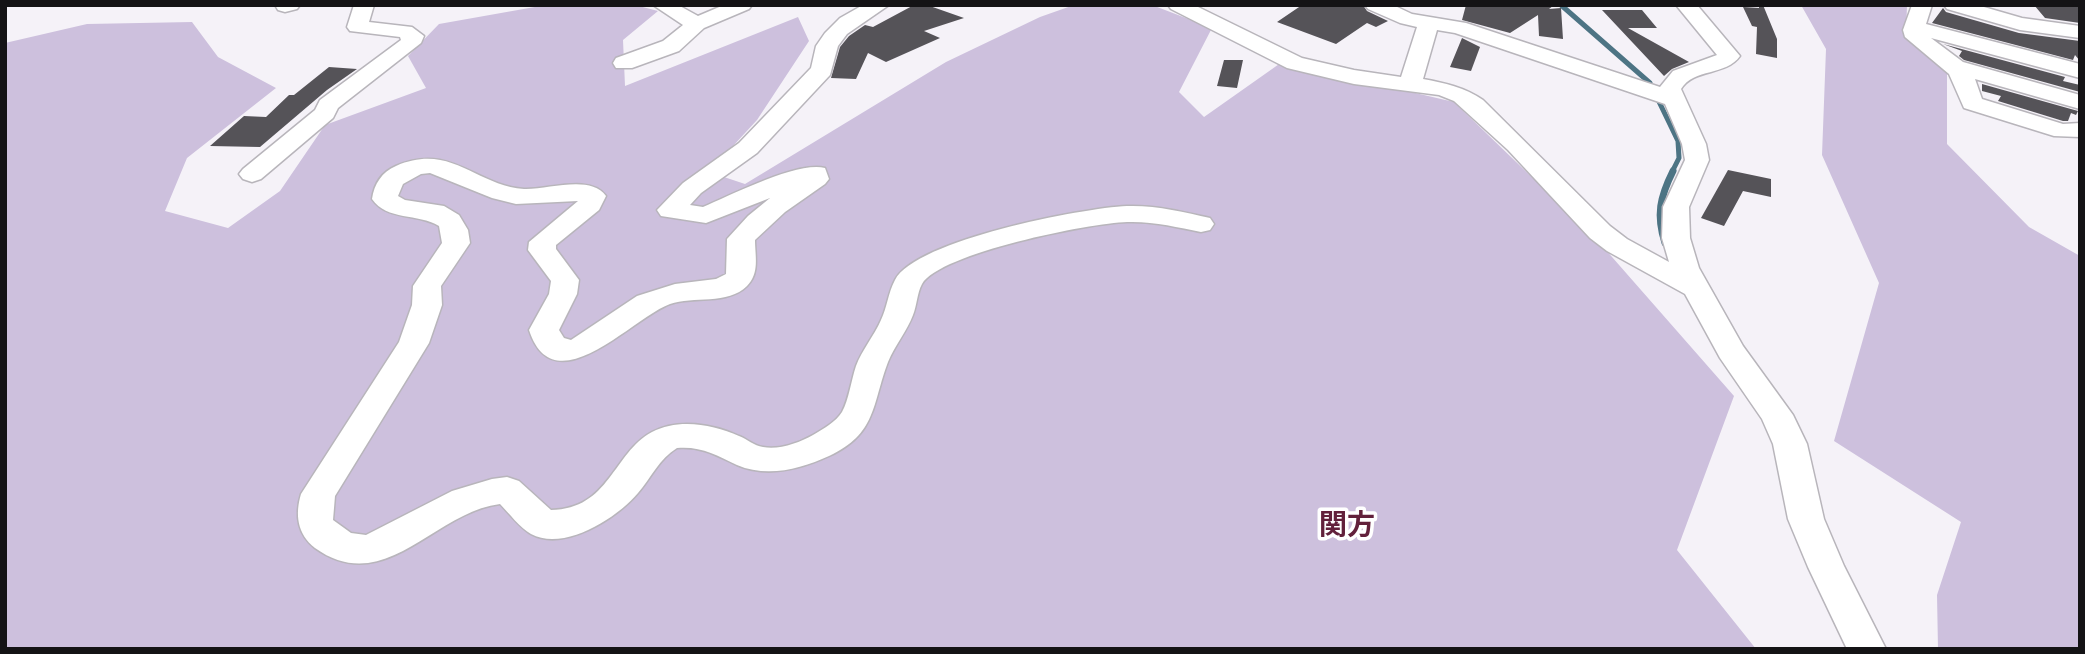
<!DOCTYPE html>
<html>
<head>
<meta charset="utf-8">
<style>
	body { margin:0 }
	#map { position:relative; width:2085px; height:654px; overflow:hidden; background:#f5f2f8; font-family:Raleway,sans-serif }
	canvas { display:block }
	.frame { position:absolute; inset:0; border:7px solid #141315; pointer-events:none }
</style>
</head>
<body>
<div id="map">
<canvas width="2085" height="654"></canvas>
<div class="frame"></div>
</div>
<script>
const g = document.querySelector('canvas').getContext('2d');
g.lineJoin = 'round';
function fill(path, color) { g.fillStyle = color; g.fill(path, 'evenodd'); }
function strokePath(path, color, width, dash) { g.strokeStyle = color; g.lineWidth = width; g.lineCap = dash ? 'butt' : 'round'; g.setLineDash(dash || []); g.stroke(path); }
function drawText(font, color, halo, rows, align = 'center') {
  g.font = font + ' Raleway,"Noto Sans JP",sans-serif'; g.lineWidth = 7; g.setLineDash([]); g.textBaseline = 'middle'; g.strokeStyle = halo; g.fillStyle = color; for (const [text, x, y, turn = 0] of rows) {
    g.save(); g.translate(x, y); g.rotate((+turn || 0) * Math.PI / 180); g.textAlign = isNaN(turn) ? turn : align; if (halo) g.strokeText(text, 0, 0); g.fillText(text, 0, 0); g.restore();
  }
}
fill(new Path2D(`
	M546,5H635L658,11L623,40L625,86L798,17L809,41L757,120L709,172L745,184L946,62L1040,17L1074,5H1152L1212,28L1179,92L1204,117L1282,62L1454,102L1598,241L1734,396L1677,550L1756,649H5V43L87,24L192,22L218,57L276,88L187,158L165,211L228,228L280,191L325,125L426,88L408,56L439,24Z
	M1801,5H1907L1906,36L1947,68V144L2029,227L2080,256V649H1938L1937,595L1961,522L1834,441L1879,283L1822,155L1826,49Z`), '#cdc0dd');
strokePath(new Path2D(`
	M1561,5L1650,83L1678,141L1679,158L1672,172`), '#4d7484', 5);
strokePath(new Path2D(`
	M1665,243C1656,215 1660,197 1673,171`), '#4d7484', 7);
fill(new Path2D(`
	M914,5H927L964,18L924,31L940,38L886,62L868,53L856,79L831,78L840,47L849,36L865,25L873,27Z
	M1302,5H1363L1367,11L1388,21L1376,27L1367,23L1336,44L1277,22Z
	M1466,5H1554L1549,9L1561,8L1563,39L1539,36L1538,15L1510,33L1462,20Z
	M1759,5H1763L1777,39V58L1756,54L1757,27L1752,26L1743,7L1759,8Z
	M2034,5L2080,7V23L2045,18Z
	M1943,8L1946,12L2019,33L2080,41V61L2075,55L2073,60L1932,23Z
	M1602,10H1642L1657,28H1628L1689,62L1672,69L1664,76Z
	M1462,38L1480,47L1471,71L1450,67Z
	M1943,44L2065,77L2063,81L2080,85V92L1964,60L1959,56L1962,51Z
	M1224,60H1243L1237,88L1217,86Z
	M329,67L357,69L327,90L260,147L210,146L244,116L266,117L289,95H294Z
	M1982,84L2078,111L2076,115L2071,113L2068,121H2063L1998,101L2001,96L1982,91Z
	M1728,170L1771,179V197L1743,191L1724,226L1701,218Z`), '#555358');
const minor = new Path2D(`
	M275,5H300L297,9L285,12L278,10Z
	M354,5H374L369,22L412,27L424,36L421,43L338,108L333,118L261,179L252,182L243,179L239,174L243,169L315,110L320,100L401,40L400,37L350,31L347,27Z
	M653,5H678L698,16L724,5H752L749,9L704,28L679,51L632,68H616L613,63L616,58L663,41L683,25Z
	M863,5H889L847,34L838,46L830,75L757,153L701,193L690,205L703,207C732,195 797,161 825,168L829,179L825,184L785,212L755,240C755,256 760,273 747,286C728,305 693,296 670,304C633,317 554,407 529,330L549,294L551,281L528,250L529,242L578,201L516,204L492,198L430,173L421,174L403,184L398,196L405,200L444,206L459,215L468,230L470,243L441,286L442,305L429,343L335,496L333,520L351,533L366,535L452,491L492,479L507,477L519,481L551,510C610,509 613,453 652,432C678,418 713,424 739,436C747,439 754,446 763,447C779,450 799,443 813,435C823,429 836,422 842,412C849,399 851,381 856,366C862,350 874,336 881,320C887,308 888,293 895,280C916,240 1082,208 1127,206C1155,205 1184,212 1210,218L1214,224L1210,230L1201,232C1177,227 1152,221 1127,222C1090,223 940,253 922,284C917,293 917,305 913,315C907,331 895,345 888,362C872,404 877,434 829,456C801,469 767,478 737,465C716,455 701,446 677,448C659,459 651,478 638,493C617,518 564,552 531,534C520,528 509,513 500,504C434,512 385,598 315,548C297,534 295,514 301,494L399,342L412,305L413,286L442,243L439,226C418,213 387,221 372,199C374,184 382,172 396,166C451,142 476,186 524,189C548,190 590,174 606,196L599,210L556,245V249L579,280L577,294L559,330L564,338L571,340L637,296L675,284L716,279L726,274L727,239L748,216L770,198L706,223L661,216L657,210L683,183L739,143L811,68L816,46L825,33L840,18Z
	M1168,5H1194L1302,58L1354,70L1401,77L1417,27L1400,23L1368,9L1365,5H1393L1412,14L1466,23L1660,87L1673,71L1717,55L1676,5H1697L1740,56C1726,76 1694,68 1681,89L1706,144L1709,160L1689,207L1690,238L1699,268L1743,346L1793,415L1807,444L1824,519L1844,566L1886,649H1847L1808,567L1788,519L1773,444L1762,419L1720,358L1685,294L1607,251L1590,238L1508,150L1454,101L1439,95L1354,84L1287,68L1171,9ZM1437,30L1455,33L1665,104L1682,144L1685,160L1663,207L1662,238L1669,262L1627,239L1610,226L1483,100C1464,87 1445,83 1423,79Z
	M1912,5H1932L1926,24L2080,64V78L1931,38L1963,62L2080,95V109L1975,79L1982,99L2063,124L2080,123V137L2054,136L1964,108L1949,74L1905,37L1903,30Z
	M1944,5H1977L2022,18L2080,26V38L2020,30L1947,9Z`);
strokePath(minor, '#b8b5bb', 3);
fill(minor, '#fff');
drawText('bold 28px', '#62203b', '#fff', [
	["関方",1347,526]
]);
</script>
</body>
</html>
